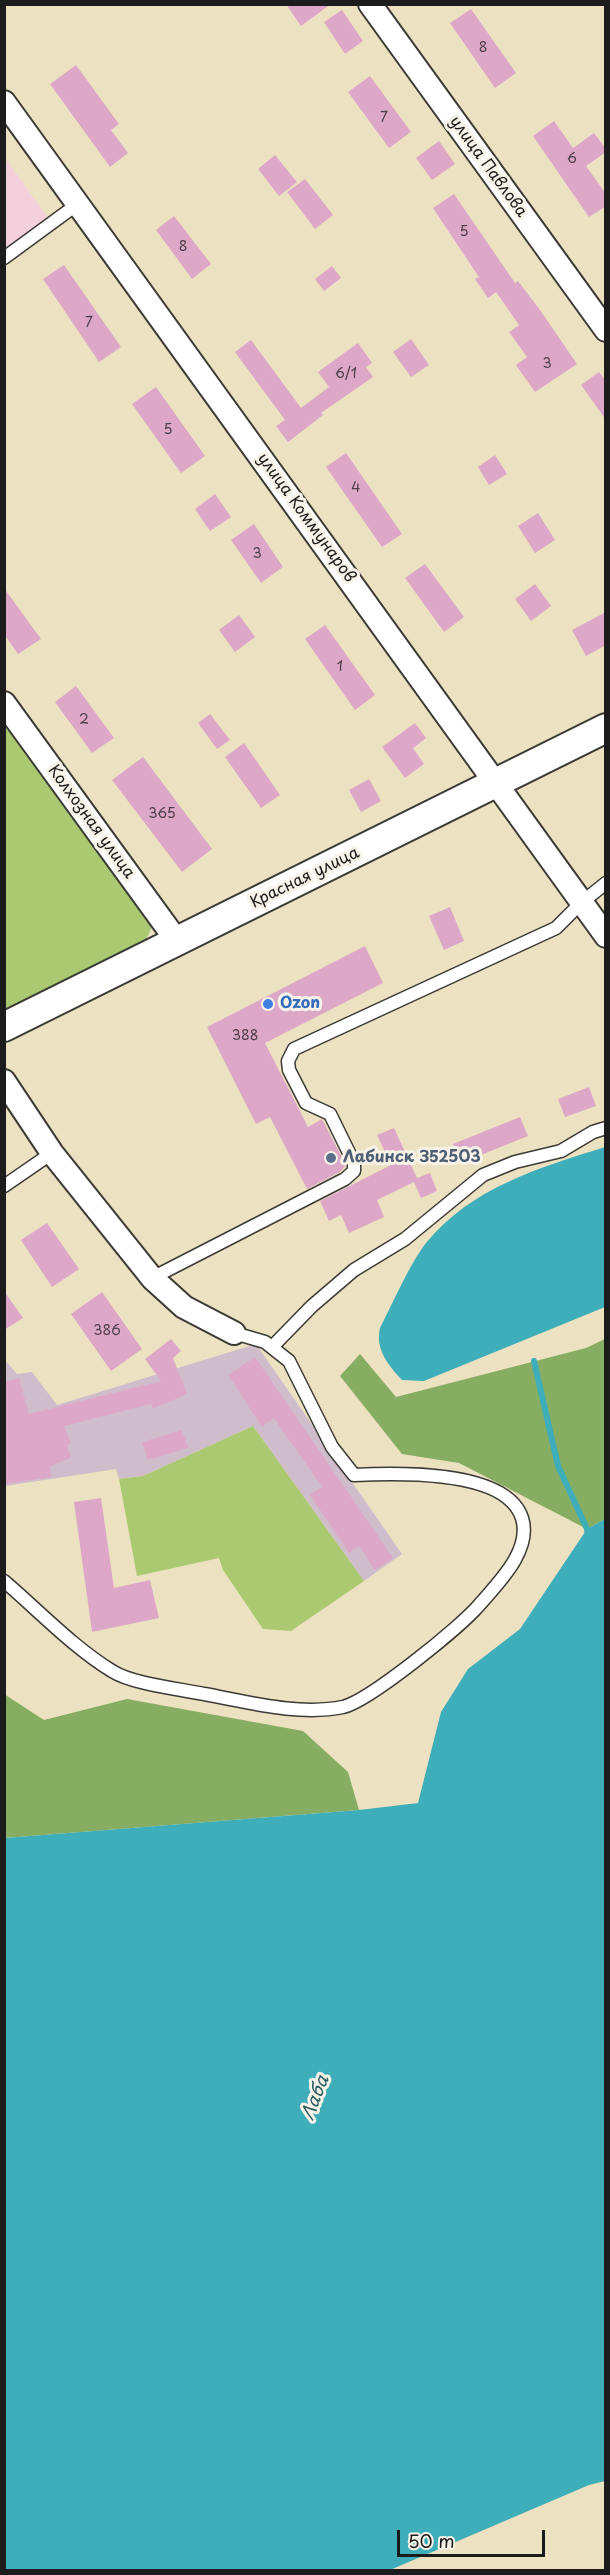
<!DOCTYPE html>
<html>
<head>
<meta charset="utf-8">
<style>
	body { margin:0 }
	#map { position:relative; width:610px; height:2575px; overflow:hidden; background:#ece1c1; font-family:"Playpen Sans",sans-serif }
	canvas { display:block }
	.frame { position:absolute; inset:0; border:6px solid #1c1c1c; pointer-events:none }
	.scale { position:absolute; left:397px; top:2530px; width:148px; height:27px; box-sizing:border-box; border:3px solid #1c1c1c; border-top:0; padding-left:8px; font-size:18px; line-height:21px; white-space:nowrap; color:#1c1c1c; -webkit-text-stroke:4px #f7f3e8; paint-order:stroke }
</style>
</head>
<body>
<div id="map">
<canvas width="610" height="2575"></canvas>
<div class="frame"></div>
<div class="scale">50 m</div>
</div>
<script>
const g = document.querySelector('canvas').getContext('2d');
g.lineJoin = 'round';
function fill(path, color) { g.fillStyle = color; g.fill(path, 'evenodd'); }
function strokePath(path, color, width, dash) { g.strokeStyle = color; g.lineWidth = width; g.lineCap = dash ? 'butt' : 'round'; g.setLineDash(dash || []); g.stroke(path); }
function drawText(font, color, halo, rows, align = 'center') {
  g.font = font + ' "Playpen Sans",sans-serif'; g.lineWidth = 6; g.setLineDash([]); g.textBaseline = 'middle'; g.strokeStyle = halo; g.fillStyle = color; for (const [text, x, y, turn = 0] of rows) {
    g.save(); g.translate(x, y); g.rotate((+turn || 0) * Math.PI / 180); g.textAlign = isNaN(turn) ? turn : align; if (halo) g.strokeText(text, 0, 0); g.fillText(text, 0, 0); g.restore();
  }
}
fill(new Path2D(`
	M5,158L48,218L5,249H4Z`), '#f4cfdc');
fill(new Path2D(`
	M256,1344L402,1554L364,1581L253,1426L143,1476L119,1479L116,1469L5,1486L4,1359L17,1374L32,1372L57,1405Z`), '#d0bdcc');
fill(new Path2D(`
	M4,711L153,925L144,944L4,1016Z
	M253,1426L364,1581L291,1631L263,1629L223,1570L219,1558L137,1576L119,1479L143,1476Z`), '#aac971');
fill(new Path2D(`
	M605,1339V1519L587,1529L459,1463L402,1454L340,1376L360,1354L396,1397L586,1348Z
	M4,1694L44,1720L127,1699L303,1731L348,1772L359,1810L5,1838Z`), '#87ad63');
fill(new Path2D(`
	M605,1147V1307L424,1381L402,1380C388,1365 375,1349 380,1328C393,1303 409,1265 426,1243C472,1187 539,1168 605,1147Z
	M605,1519V2481L589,2485L390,2570H5V1838L359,1810L418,1803L441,1712L468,1669L520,1629L587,1529Z`), '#3eaeba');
strokePath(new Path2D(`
	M534,1361L558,1466L587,1529L588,1537`), '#3eaeba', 6);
fill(new Path2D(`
	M286,4H331L301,26Z
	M471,9L516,73L495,88L450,23Z
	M342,10L363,41L345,54L324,22Z
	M76,65L119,124L111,130L128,153L110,167L50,84Z
	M370,76L411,132L389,148L348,92Z
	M554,121L573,148L594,133L606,149V152L586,166L606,194V206L589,217L533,136Z
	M439,141L455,164L432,180L416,158Z
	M275,155L297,182L279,196L258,169Z
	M305,179L333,215L315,229L287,192Z
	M454,194L515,283L518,281L540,310L577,364L535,392L516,365L527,357L509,332L519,325L496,292L488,298L475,279L479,277L433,208Z
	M174,216L211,264L192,279L156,230Z
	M64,265L121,347L99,362L43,279Z
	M332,266L341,278L324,291L315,279Z
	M411,339L429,365L411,377L393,352Z
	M251,340L301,408L329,387L318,372L358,343L372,363L366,367L373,377L321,413L323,415L288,442L276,426L285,420L235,352Z
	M599,372L606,381V420L581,385Z
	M156,387L205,456L181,473L132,404Z
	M346,453L402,534L382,547L326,467Z
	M495,455L507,474L489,485L478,467Z
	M215,494L231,517L210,531L195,509Z
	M538,513L555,540L535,553L518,526Z
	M254,524L283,567L261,583L231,540Z
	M425,564L464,617L444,632L405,578Z
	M535,584L551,606L531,621L515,599Z
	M4,588L41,639L18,654L4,634Z
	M606,612V645L586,656L572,630Z
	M239,615L255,637L235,652L219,630Z
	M325,625L375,695L355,710L305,639Z
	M76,686L114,738L92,753L55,702Z
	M210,714L230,740L217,749L198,723Z
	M415,723L426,738L413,748L424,764L405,778L382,747Z
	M244,743L280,795L261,808L225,757Z
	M143,757L212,849L182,872L112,780Z
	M369,779L381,801L361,812L349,790Z
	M450,907L464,941L444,950L429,916Z
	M365,946L383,983L265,1043L308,1127L322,1119L346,1165L340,1172L307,1189L270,1117L256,1124L207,1027Z
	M589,1087L596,1106L565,1117L558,1099Z
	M520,1117L528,1136L461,1163L453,1144Z
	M394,1128L417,1178L430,1173L437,1191L421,1198L414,1182L377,1200L384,1217L349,1233L341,1215L329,1221L320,1201L391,1165L377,1135Z
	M47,1223L79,1269L52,1287L21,1240Z
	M4,1291L23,1318L4,1330Z
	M102,1292L142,1349L111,1371L71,1314Z
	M171,1339L181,1351L173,1358L187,1394L153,1409L151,1404L64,1426L71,1443L67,1445L71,1458L50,1466L52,1477L4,1484V1382L19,1378L29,1414L161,1381L145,1359Z
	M255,1357L393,1558L375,1570L359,1546L349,1553L310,1495L322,1487L274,1418L262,1427L228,1375Z
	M182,1430L188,1448L148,1460L142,1442Z
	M101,1498L114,1588L150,1580L159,1618L92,1632L74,1502Z`), '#dda8c8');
const service = new Path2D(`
	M4,258L79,203
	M4,1186L52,1153
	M152,1278L345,1179L354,1171V1163L330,1114L306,1103L289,1070L288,1061L294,1049L556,928L581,903L606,883
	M272,1347L312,1306L354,1270L405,1239L483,1175L515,1162L561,1151L593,1132L606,1128
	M4,1581C39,1611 73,1647 112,1671C132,1684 180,1689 204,1694C248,1702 299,1716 343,1707C369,1701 462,1626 480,1604C499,1582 532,1550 522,1518C506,1469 395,1473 354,1475L332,1447L289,1361L265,1342L234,1333`);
const minor = new Path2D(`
	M370,4L606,330
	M4,102L606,936
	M4,703L177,941
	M4,1081L52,1153L152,1278L184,1307L234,1333`);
const tertiary = new Path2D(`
	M4,1027L606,728`);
strokePath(service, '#3b3a35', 15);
strokePath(minor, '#3b3a35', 26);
strokePath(tertiary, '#3b3a35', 32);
strokePath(service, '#fff', 12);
strokePath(minor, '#fff', 22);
strokePath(tertiary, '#fff', 28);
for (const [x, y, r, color] of [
	[268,1004,6,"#3f7fe0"],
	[331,1158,6,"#5c6f8a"]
]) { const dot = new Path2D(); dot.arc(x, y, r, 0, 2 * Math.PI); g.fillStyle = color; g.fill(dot); strokePath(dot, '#f7f3e8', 2); }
drawText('14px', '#4c3f47', null, [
	["8",483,48],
	["7",384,118],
	["6",572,159],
	["5",464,232],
	["8",183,247],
	["7",89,323],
	["3",547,364],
	["6/1",346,374],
	["5",168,430],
	["4",356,488],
	["3",257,554],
	["1",340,667],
	["2",84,720],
	["365",162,814],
	["388",245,1036],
	["386",107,1331]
]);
drawText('16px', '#1c1c1c', '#f7f3e8', [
	["улица Павлова",488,167,54],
	["улица Коммунаров",306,518,54],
	["Колхозная улица",91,822,54],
	["Красная улица",305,878,-26]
]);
drawText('bold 16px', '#366cbe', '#f7f3e8', [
	["Ozon",280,1004]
], 'left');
drawText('bold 16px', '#4e5e75', '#f7f3e8', [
	["Лабинск 352503",343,1158]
], 'left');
drawText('italic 18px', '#2b5e63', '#f7f3e8', [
	["Лаба",316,2098,-69]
]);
</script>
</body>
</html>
